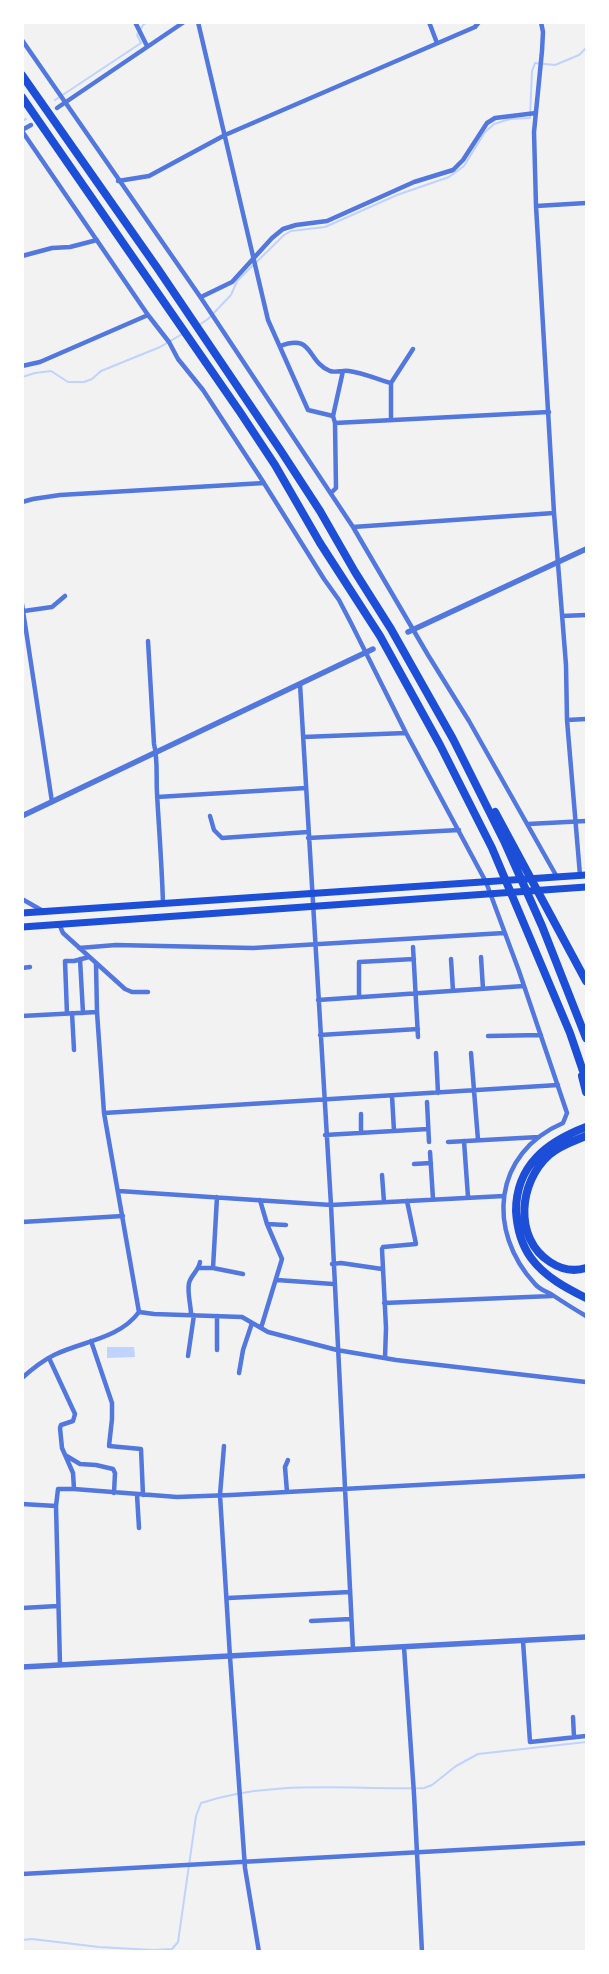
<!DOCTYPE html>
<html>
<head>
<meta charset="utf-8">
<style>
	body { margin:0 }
	#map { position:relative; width:609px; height:1974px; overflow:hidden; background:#f2f2f2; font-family:"Nunito Sans",sans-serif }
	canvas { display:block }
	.frame { position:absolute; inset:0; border:24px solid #fff; pointer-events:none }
</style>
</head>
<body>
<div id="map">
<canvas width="609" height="1974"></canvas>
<div class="frame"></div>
</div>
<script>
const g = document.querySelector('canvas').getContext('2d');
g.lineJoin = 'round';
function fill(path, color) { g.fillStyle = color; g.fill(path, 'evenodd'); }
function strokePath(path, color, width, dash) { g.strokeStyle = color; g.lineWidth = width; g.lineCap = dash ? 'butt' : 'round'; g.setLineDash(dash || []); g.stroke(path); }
fill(new Path2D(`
	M107,1347H134L135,1357L107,1358Z`), '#bfd3fe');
strokePath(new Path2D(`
	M55,100L141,43L137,35L143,25L148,22
	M22,121L26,119
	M199,325L208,319L231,295L237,281L284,235L291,231L325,227L397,195L449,177L464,166L485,132L494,124L510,119L530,118L532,71L535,63L555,65L579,55L586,48
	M22,377L35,373L51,371L68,382H84L92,379L101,371L160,347L184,333
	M22,1940L32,1939L99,1947L153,1950L172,1949L178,1942L196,1816L201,1803C273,1779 350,1790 424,1788L432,1785L456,1766L478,1754L586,1742`), '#bfd3fe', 2);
strokePath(new Path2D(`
	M135,22L147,46
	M198,22L268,320L308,410L333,416L335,423L336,488L331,493
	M429,22L437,43
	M541,22L543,32L542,51L534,132L536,206L554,513L566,665L567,720L580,875
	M22,40L199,295L353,527L428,655L469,721L557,877
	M57,108L184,22
	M22,130L31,125
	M22,131L148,315L169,342L178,359L203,390L262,480L324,579L339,600L351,623L406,733L486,882L519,971L567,1113L563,1123C493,1153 486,1231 535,1284C539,1289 545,1291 551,1294C563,1302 574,1309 586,1316
	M118,181L149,176L225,135L475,27L479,22
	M536,206L586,203
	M22,256L52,248L70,247L97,240
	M201,297L232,282L272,238L283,229L296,225L327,221L414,182L453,170L463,160L487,123L495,118L536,113
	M280,346C314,333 306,361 330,371C336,373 342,370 349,371C363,373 377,379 391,383
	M22,366L40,362L148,315
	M333,416L343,371
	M391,420V383L413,349
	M335,423L549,412
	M22,502L33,499L60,495L264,483
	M353,527L554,513
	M22,604L52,802
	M24,611L52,607L65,596
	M562,616L586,615
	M148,641L154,744C158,759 156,777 157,793C159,830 162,867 163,904
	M300,684L331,1205L353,1649
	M567,720L586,719
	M303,737L406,733
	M157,797L306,788
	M210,816L214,830L222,838L308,832
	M528,824L586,821
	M308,838L459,830
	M22,899L43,911
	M59,924L63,933L125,989L132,992H148
	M413,947L418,1037
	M79,948L116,945L253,948L504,933
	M481,957L483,989
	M80,959L83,1013
	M451,959L453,991
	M22,968L30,967
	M359,997V962L414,959
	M318,1000L524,986
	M72,1013L74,1050
	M67,1014L65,961H74L89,957
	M22,1016L97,1012
	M320,1035L418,1029
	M488,1036L541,1035
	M436,1053L438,1093
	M471,1053L478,1140
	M392,1096L394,1131
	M427,1102L429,1142
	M104,1113L558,1085
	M361,1114V1133
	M325,1135L428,1129
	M464,1141L468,1197
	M448,1142L539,1137
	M430,1152L433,1199
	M414,1164L431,1163
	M382,1175L384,1202
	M119,1191L331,1205L504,1196
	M260,1200L267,1224L282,1259L261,1328
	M22,1222L123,1216
	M267,1224L286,1225
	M332,1264L341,1263L382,1269
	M199,1268H213L243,1274
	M213,1268L217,1197
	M277,1280L333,1284
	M384,1303L552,1296
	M139,1312L154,1314L242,1317L268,1332L337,1350L396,1360L586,1382
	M191,1315C191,1305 187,1293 189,1283C191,1275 199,1270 200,1262
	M91,1341L112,1403V1419L109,1446L141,1449L143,1495
	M217,1350V1316
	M188,1356L194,1315
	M49,1358L75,1414L73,1421L61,1425L60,1428L62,1448L73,1473L74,1489L177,1497L231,1495L586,1476
	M385,1358L386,1328L382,1249L383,1247L416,1244L407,1201
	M239,1373L243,1350L252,1323
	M22,1378C32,1369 42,1361 54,1355C83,1341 119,1339 139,1312L104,1113L97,1012L96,964
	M224,1446L220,1495L230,1657L245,1868L259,1952
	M65,1455L80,1464L96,1465L113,1469L115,1473L114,1493
	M287,1492L285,1467L288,1460
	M137,1495L139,1528
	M22,1504L56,1506
	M228,1598L350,1592
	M22,1608L58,1606
	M311,1621L351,1619
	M523,1641L530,1742L586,1736
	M404,1647L414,1794L422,1952
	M60,1665L56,1506L58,1489H74
	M573,1717L574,1737
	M22,1874L586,1843`), '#5277de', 4.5);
strokePath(new Path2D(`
	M408,632L586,549
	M22,816L373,649
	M22,1667L586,1637`), '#5277de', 5.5);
strokePath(new Path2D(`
	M22,913L586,875
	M22,927L586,887`), '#1d4ed8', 7);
strokePath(new Path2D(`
	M22,75L158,269L281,451L320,511L355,572L391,629L453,739L505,843L542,926L586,1038
	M22,97L240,412L275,465L320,543L380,636L440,745L492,848L570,1033L586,1080
	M495,812L586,981
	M582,1076L586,1092
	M586,1127C547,1142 516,1165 516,1211C517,1228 521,1244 531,1258C545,1277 566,1288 586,1298
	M586,1136C574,1141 559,1146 549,1155C519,1182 513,1238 550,1262C562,1270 573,1272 586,1268`), '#1d4ed8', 8);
</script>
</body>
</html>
